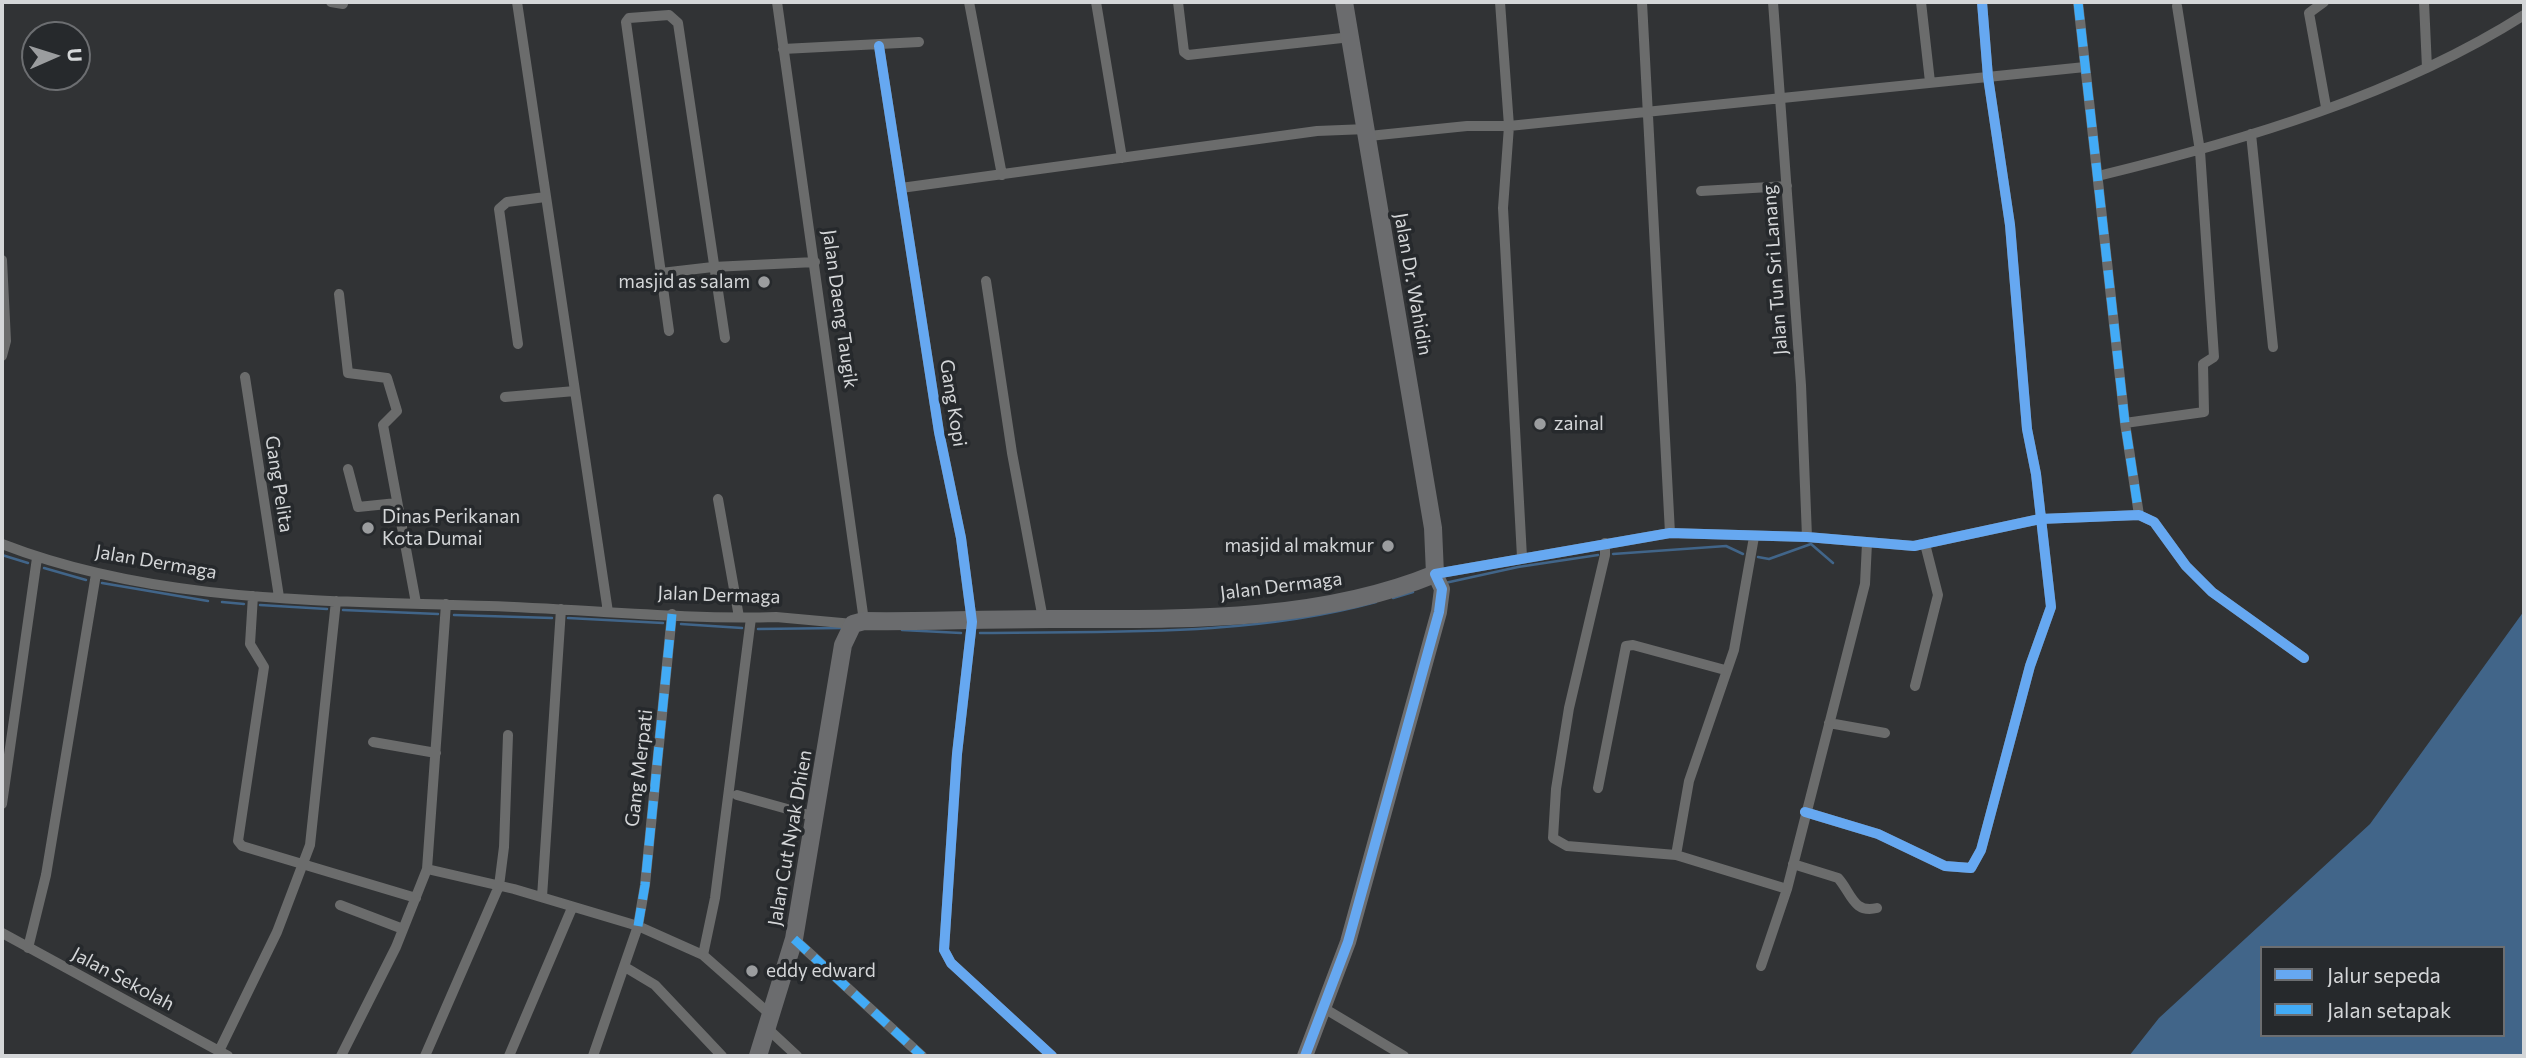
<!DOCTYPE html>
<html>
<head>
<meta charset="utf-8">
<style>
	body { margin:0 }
	#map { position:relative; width:2526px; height:1058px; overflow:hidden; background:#313335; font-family:Commissioner,sans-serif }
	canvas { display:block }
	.frame { position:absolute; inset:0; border:4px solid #d4d6d8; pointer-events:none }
	.legend { position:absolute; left:2260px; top:946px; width:245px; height:91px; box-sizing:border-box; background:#26292c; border:2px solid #6c6e71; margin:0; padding:9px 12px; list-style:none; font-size:21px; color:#d4d6d8 }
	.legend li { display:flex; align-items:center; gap:14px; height:35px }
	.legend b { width:35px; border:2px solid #6c6e71 }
	.north { position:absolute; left:21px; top:21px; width:70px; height:70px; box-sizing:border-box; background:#26292c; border:2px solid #6c6e71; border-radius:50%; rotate:87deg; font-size:19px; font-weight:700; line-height:28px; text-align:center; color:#d4d6d8 }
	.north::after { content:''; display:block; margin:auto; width:24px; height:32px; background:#9b9d9f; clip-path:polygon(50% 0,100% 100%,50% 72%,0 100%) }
</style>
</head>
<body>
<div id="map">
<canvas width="2526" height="1058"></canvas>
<div class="frame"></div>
<ul class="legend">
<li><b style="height:9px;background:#66a8f1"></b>Jalur sepeda</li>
<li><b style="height:9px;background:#42abf6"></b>Jalan setapak</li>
</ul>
<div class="north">U</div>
</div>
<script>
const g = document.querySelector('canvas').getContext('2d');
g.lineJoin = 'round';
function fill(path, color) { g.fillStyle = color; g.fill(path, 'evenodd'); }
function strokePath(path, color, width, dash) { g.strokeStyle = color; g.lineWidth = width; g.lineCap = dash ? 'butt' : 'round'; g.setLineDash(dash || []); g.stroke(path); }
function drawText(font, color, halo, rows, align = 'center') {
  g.font = font + ' Commissioner,sans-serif'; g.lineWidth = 7; g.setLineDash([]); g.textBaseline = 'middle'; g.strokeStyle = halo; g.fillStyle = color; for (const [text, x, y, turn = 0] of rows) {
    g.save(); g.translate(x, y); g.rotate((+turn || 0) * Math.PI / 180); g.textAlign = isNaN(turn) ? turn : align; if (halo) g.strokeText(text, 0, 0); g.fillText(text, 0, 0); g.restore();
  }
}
fill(new Path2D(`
	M2524,611V1056H2129L2159,1018L2370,824ZM2262,948H2503V1035H2262Z`), '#416589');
strokePath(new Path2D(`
	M1613,554L1726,546L1743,554
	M2,555L28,563
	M1758,557L1769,559L1811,544L1833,563
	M44,568L86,580
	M102,583L208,601
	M1445,583L1518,567L1598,555
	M1393,598L1413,592
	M222,602L244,604
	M260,605L327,609
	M343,610L438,614
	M454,615L552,618
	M568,618L663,623
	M681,624L742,628
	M758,629L841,628
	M902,630L961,633
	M980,633C1111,631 1248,637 1376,602`), '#416589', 2.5);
strokePath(new Path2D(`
	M331,2L343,4
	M517,2L608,612
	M777,2L864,621
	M969,2L1002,175
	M1096,2L1122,158
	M1178,2L1184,52L1188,55L1351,37
	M1500,2L1509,126L1503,208L1522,557
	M1642,2L1670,533
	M1773,2L1801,385L1807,537
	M1921,2L1930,82
	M2078,2L2125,423L2139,515
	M2324,2L2309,13L2326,107
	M2424,2L2427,68
	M879,46L939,432L961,538L972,622L957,754L944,950L951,963L1052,1056
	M783,49L919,42
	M2251,134L2273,347
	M1369,136L1467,126H1509L2085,67
	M2098,176C2242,141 2398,95 2524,15
	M901,188L1317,131L1367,129
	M1701,191L1787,186
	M2,260L6,341L2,356
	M661,273L713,267L815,262
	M986,281L1012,453L1043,619
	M339,294L348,373L387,378L397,411L383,425L416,603
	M669,331L626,22L629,18L669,15L678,23L725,338
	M518,344L499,209L507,202L545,197
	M245,377L279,597
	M505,397L575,391
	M2125,423L2204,412L2203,364L2214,357L2200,151L2177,6
	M348,469L358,507L397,503
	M718,499L739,617
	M1605,543V555L1569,708L1556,789L1553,838L1567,846L1676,855L1787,889
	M2,544C157,604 325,600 489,606C584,609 681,620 776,617L853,624
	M1435,574L1670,533L1807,537L1914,546L2040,519L2139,515L2154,522L2186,566L2212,592L2304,658
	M253,596L250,644L264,667L238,841L242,846L416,898
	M1915,686L1938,595L1925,544
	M1829,723L1885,733
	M373,742L436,753
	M1598,788L1626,646L1633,645L1725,670
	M737,795L816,817
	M2,804L37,558
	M1805,812L1878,834L1945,866L1971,868L1981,850L2030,666L2051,607L2036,474L2027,429L2010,225L1988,77L1982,2
	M1676,855L1689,781L1734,650L1754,537
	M1793,864L1838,878C1851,892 1853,914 1877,908
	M427,869L514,889L638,926L703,955L772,1016
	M542,897L561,609
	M340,905L403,929
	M2,933L228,1056
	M794,939L922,1056
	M28,948L46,875L96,574
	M703,955L715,898L751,618
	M1761,966L1787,889L1865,584L1867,543
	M625,967L655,985L722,1056
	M1322,1007L1404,1056
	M768,1029L797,1056
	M219,1051L277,932L310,845L336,601
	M341,1056L396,947L427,869L446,604
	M425,1056L499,886L504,847L508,735
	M509,1056L572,908
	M593,1056L638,926L645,885L672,614`), '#6b6c6c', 10);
strokePath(new Path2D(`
	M1305,1056L1348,942L1439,612L1442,589L1435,574`), '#6d6e70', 16);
strokePath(new Path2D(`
	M758,1056L794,939L843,645L853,624L864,621C926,622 988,619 1051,619C1177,619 1316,623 1435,574L1433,528L1344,2`), '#6b6c6e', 18);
strokePath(new Path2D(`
	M2078,2L2125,423L2139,515
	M638,926L645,885L672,614
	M794,939L922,1056`), '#42abf6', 9, [18, 9]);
strokePath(new Path2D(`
	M879,46L939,432L961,538L972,622L957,754L944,950L951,963L1052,1056
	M1805,812L1878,834L1945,866L1971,868L1981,850L2030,666L2051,607L2036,474L2027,429L2010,225L1988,77L1982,2
	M1305,1056L1348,942L1439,612L1442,589L1435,574L1670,533L1807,537L1914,546L2040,519L2139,515L2154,522L2186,566L2212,592L2304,658`), '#66a8f1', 10);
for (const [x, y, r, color] of [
	[764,282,7,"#9b9d9f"],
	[1540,424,7,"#9b9d9f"],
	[368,528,7,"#9b9d9f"],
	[1388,546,7,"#9b9d9f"],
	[752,971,7,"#9b9d9f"]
]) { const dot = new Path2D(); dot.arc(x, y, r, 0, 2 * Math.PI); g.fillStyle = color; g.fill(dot); strokePath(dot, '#26292c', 2.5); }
drawText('19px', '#d4d6d8', '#26292c', [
	["Jalan Tun Sri Lanang",1775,270,-94],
	["Jalan Dr. Wahidin",1413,284,80],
	["Jalan Daeng Taugik",840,309,82],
	["Gang Kopi",953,403,81],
	["Gang Pelita",279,484,81],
	["Jalan Dermaga",156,562,10],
	["Jalan Dermaga",1281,586,-7],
	["Jalan Dermaga",719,595,2],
	["Gang Merpati",639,768,-83],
	["Jalan Cut Nyak Dhien",790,838,-80],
	["Jalan Sekolah",123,979,28]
]);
drawText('19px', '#d4d6d8', '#26292c', [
	["masjid as salam",750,282,"right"],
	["zainal",1554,424],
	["Dinas Perikanan",382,517],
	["Kota Dumai",382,539],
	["masjid al makmur",1374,546,"right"],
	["eddy edward",766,971]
], 'left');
</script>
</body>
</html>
